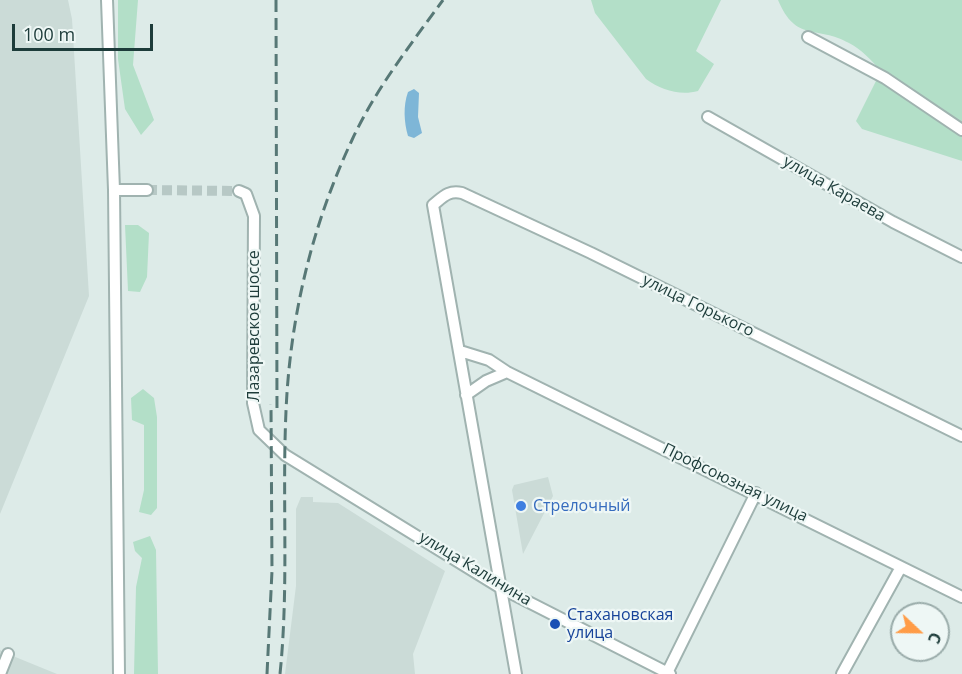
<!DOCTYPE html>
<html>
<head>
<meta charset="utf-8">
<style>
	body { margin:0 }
	#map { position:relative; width:962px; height:674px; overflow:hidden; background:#ddebe8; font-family:"Open Sans",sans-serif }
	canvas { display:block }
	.north { position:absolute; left:890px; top:602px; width:60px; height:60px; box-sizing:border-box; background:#eef7f5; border:2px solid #9aacaa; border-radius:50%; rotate:112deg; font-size:16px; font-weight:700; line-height:24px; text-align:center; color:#1d3c3a }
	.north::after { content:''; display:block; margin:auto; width:21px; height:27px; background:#ff9c47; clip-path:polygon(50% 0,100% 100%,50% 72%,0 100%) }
	.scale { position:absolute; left:12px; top:24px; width:141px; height:27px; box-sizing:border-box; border:3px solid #1d3c3a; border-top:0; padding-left:8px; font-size:18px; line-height:21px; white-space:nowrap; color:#1d3c3a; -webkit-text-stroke:4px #eef7f5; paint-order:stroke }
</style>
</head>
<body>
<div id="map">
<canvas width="962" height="674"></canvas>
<div class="north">С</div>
<div class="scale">100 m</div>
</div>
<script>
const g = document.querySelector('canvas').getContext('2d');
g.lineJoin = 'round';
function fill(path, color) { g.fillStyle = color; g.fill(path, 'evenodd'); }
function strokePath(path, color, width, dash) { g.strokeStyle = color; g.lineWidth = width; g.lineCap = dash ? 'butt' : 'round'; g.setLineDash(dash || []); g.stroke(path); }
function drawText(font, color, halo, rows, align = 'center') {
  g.font = font + ' "Open Sans",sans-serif'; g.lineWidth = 4.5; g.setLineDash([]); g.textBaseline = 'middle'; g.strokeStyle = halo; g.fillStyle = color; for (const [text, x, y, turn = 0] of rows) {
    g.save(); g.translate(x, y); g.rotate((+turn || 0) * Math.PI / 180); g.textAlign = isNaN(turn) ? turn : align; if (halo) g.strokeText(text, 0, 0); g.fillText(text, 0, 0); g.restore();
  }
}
fill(new Path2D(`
	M0,0H68L72,19L89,296L0,514Z
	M548,477L553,496L523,554L512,490L514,485Z
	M301,497H313V502L338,503L445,571L413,654L415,674H285L296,586V509Z
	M0,650L8,654L57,674H0Z`), '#cbdbd7');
fill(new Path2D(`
	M118,0H138L133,65L154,120L141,135L125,109L118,59Z
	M591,0H721L696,51L714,64L698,91C680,96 661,90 646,79L595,13Z
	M778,0H962V161L862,129L856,121L881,71C872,61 861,49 849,43C817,25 796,43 778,0Z
	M125,225H138L149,233L147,277L140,292L128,291Z
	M143,389L154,398L157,417V508L151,515L139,512L144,490V425L132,420L131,398Z
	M150,536L156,550L158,674H134L136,587L142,558L135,551L133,542Z`), '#b3dfc8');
fill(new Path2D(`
	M414,89L419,93L418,117L422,133L414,138L408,136C404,122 403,106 408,92Z`), '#7eb6d7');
strokePath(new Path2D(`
	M147,190L239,191`), '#b7c8c5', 10, [10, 5]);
const minor = new Path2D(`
	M107,0L114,190L119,674
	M808,37L885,78L962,130
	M708,117L893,222L962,257
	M114,190H147
	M239,191L246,194L254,216L253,403L259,430L285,455L501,588L670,674
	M460,351L489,360L507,372L962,597
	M466,395L486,381L507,372
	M667,673L756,493
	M0,674L8,654
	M516,674L433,205C443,197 448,190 462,193L591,253L962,436
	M842,674L901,567`);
strokePath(minor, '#a0b3b0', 14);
strokePath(minor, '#fff', 10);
strokePath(new Path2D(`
	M276,0L277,413
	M267,674L272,571L271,404
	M280,674C289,586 282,499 286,411C290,317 312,225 352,140C375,90 411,44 443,0`), '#577876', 3, [12, 6]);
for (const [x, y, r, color] of [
	[521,506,6,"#3f7fe0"],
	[555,624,6,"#1a4fb4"]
]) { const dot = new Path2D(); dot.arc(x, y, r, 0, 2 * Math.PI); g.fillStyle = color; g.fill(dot); strokePath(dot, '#eef7f5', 2); }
drawText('16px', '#1d3c3a', '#eef7f5', [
	["улица Караева",834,189,30],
	["улица Горького",698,306,26],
	["Лазаревское шоссе",254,326,-90],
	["Профсоюзная улица",735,483,26],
	["улица Калинина",475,569,31]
]);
drawText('16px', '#366cbe', '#eef7f5', [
	["Стрелочный",533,506]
], 'left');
drawText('16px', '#164399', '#eef7f5', [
	["Стахановская",567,615],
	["улица",567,633]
], 'left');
</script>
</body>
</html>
